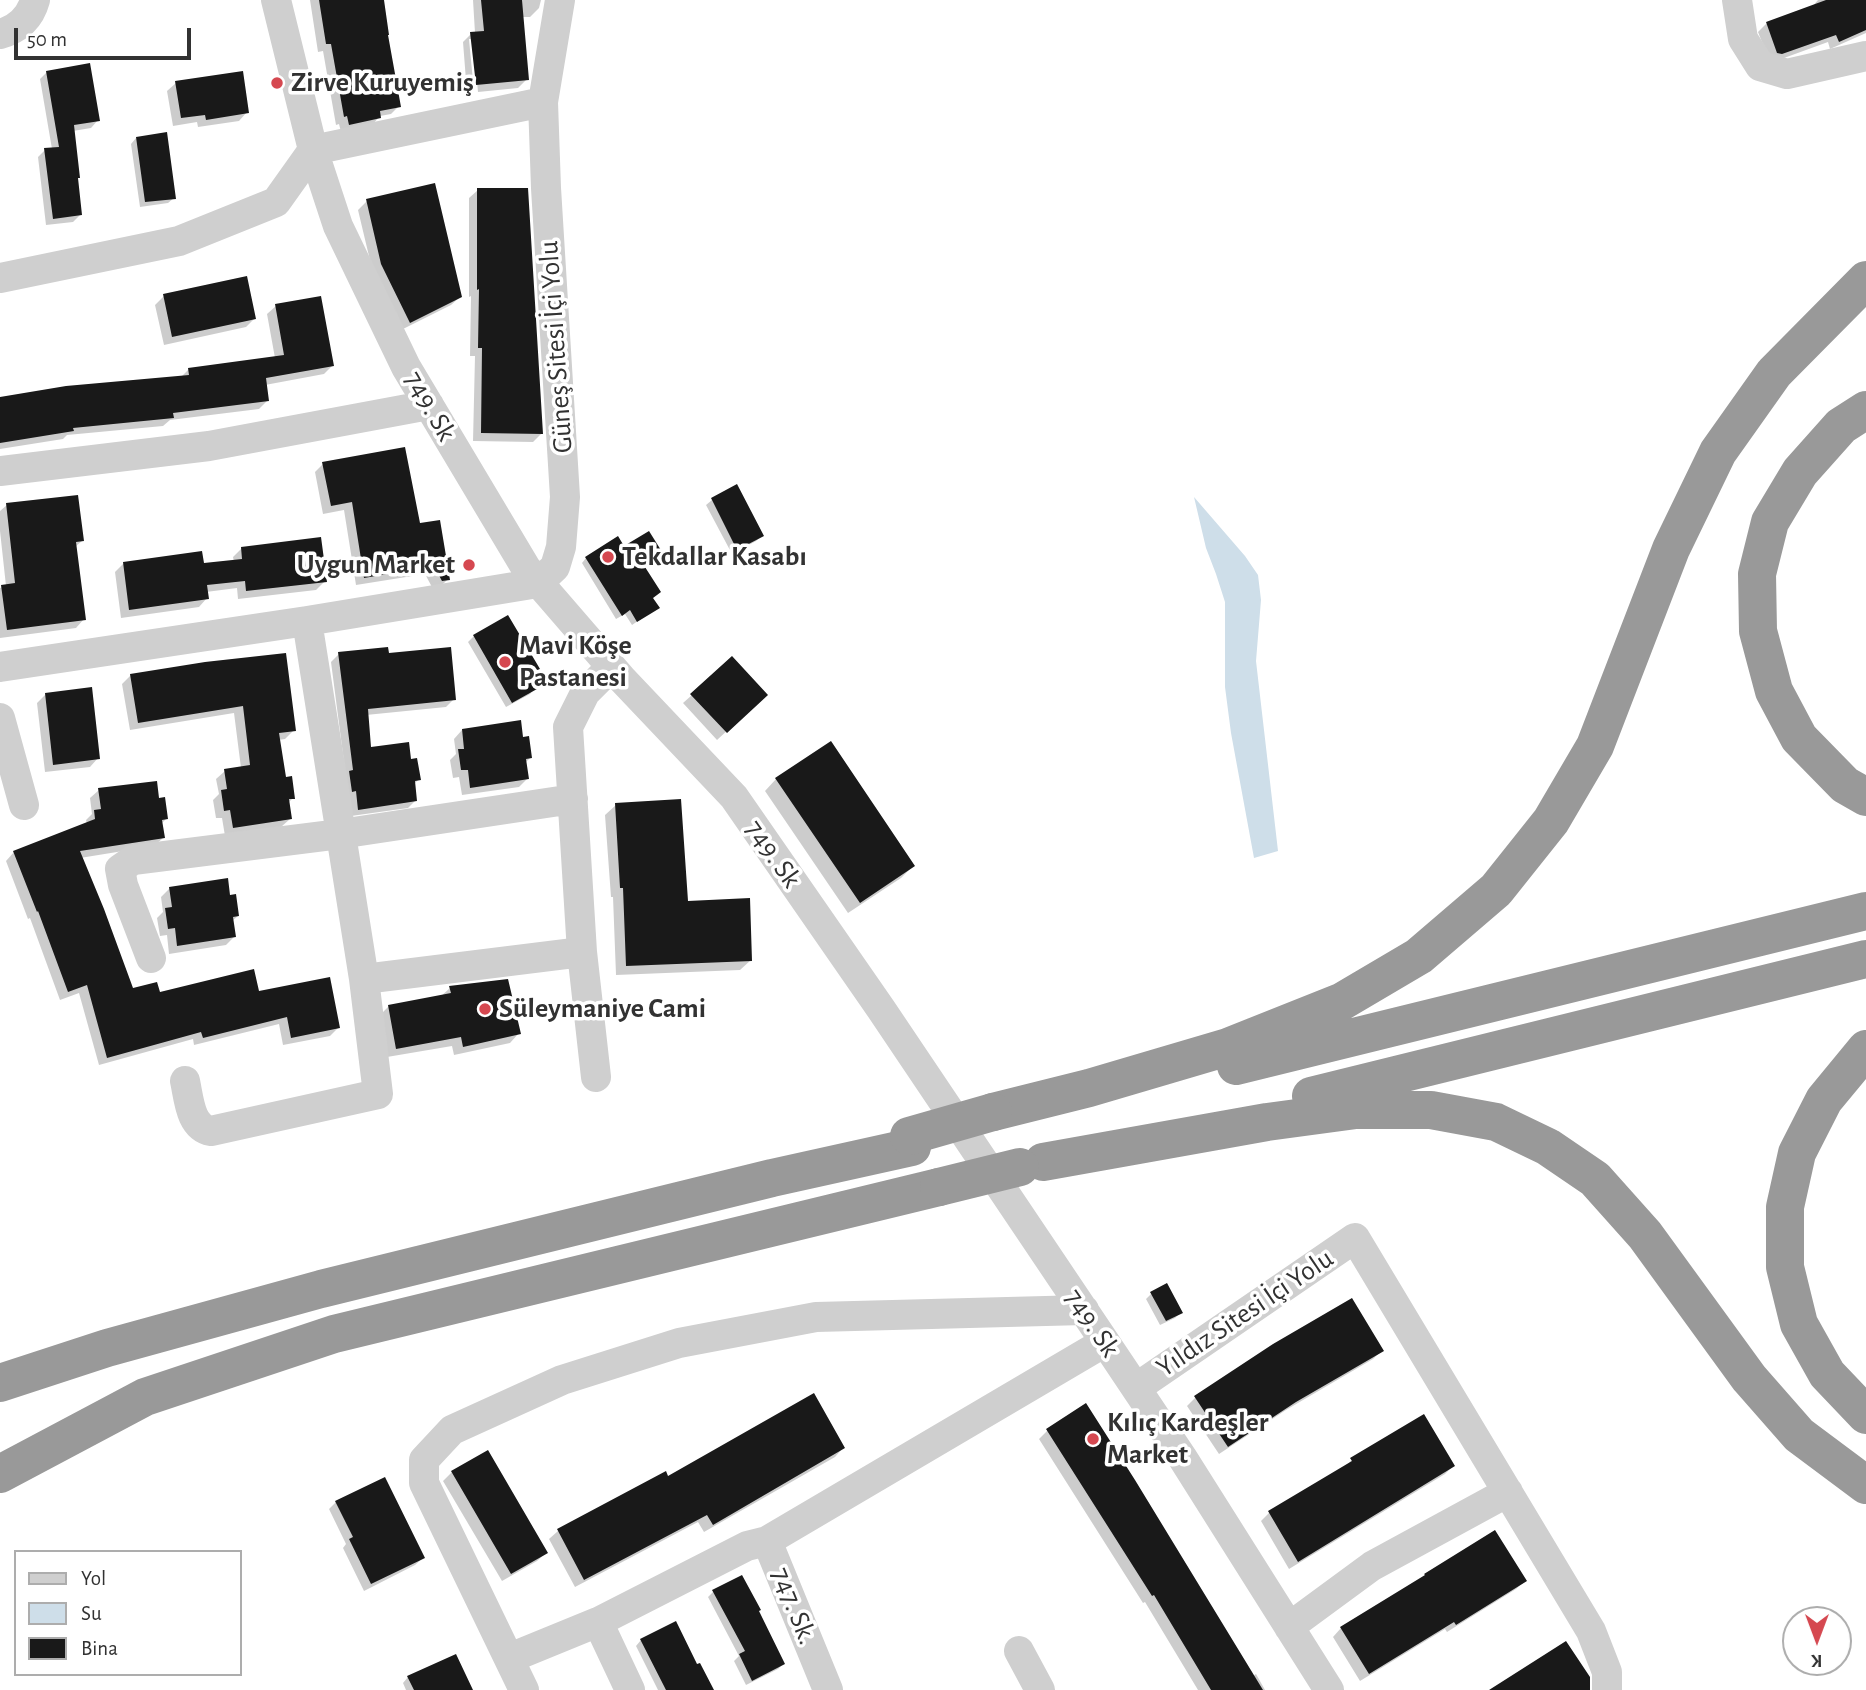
<!DOCTYPE html>
<html>
<head>
<meta charset="utf-8">
<style>
	body { margin:0 }
	#map { position:relative; width:1866px; height:1690px; overflow:hidden; background:#fff; font-family:"Alegreya Sans",sans-serif }
	canvas { display:block }
	.legend { position:absolute; left:14px; top:1550px; width:228px; height:126px; box-sizing:border-box; background:#fff; border:2px solid #adadad; margin:0; padding:9px 12px; list-style:none; font-size:21px; color:#323232 }
	.legend li { display:flex; align-items:center; gap:14px; height:35px }
	.legend b { width:35px; border:2px solid #adadad }
	.north { position:absolute; left:1782px; top:1606px; width:70px; height:70px; box-sizing:border-box; background:#fff; border:2px solid #adadad; border-radius:50%; rotate:180deg; font-size:19px; font-weight:700; line-height:28px; text-align:center; color:#323232 }
	.north::after { content:''; display:block; margin:auto; width:24px; height:32px; background:#d54850; clip-path:polygon(50% 0,100% 100%,50% 72%,0 100%) }
	.scale { position:absolute; left:14px; top:28px; width:177px; height:32px; box-sizing:border-box; border:4px solid #323232; border-top:0; padding-left:9px; font-size:21px; line-height:24px; white-space:nowrap; color:#323232; -webkit-text-stroke:5px #fff; paint-order:stroke }
</style>
</head>
<body>
<div id="map">
<canvas width="1866" height="1690"></canvas>
<ul class="legend">
<li><b style="height:9px;background:#cfcfcf"></b>Yol</li>
<li><b style="height:19px;background:#cedee9"></b>Su</li>
<li><b style="height:19px;background:#191919"></b>Bina</li>
</ul>
<div class="north">K</div>
<div class="scale">50 m</div>
</div>
<script>
const g = document.querySelector('canvas').getContext('2d');
g.lineJoin = 'round';
function fill(path, color) { g.fillStyle = color; g.fill(path, 'evenodd'); }
function strokePath(path, color, width, dash) { g.strokeStyle = color; g.lineWidth = width; g.lineCap = dash ? 'butt' : 'round'; g.setLineDash(dash || []); g.stroke(path); }
function drawText(font, color, halo, rows, align = 'center') {
  g.font = font + ' "Alegreya Sans",sans-serif'; g.lineWidth = 7; g.setLineDash([]); g.textBaseline = 'middle'; g.strokeStyle = halo; g.fillStyle = color; for (const [text, x, y, turn = 0] of rows) {
    g.save(); g.translate(x, y); g.rotate((+turn || 0) * Math.PI / 180); g.textAlign = isNaN(turn) ? turn : align; if (halo) g.strokeText(text, 0, 0); g.fillText(text, 0, 0); g.restore();
  }
}
fill(new Path2D(`
	M1194,497L1245,556L1258,575L1261,600L1256,661L1278,851L1254,858L1231,733L1225,687V602L1216,574L1206,548Z`), '#cedee9');
fill(new Path2D(`
	M310,0H382L399,106L391,114L380,116L371,126L341,132L339,124L336,125L323,51L318,52Z
	M473,0H541L539,8L530,17H522L527,79L518,88L478,92L473,39H469L474,92L467,93L463,42L471,34L475,33Z
	M1818,0H1866V33L1830,49L1828,42L1773,62L1769,60L1758,32L1766,24L1812,7Z
	M47,72L98,120L91,128L73,131L80,215L73,222L46,225L38,157L45,150L52,149L40,79Z
	M176,83L247,112L239,121L198,127L197,122L173,126L167,91Z
	M136,138L174,198L168,203L140,207L131,144Z
	M478,190L542,433L533,442L473,441L475,356H470L471,296L469,297V198Z
	M367,201L460,297L451,305L401,330L373,273L358,210Z
	M164,296L255,318L246,327L164,345L155,305Z
	M276,306L332,366L324,374L265,385L267,401L259,409L170,420L163,426L67,435L63,439L0,449V399L181,377L188,370L275,358L267,314Z
	M323,464L419,525L448,579L439,588L433,589L425,574L356,585L344,510L323,514L315,472Z
	M736,487L762,536L756,541L732,554L706,505L712,500Z
	M7,505L82,541L75,547L84,619L76,628L0,638V588L6,586L0,531V511Z
	M242,548L325,581L316,590L238,599L237,588L206,592L207,598L199,607L121,618L115,572L123,564L203,565L234,562L233,557Z
	M623,549L661,555L644,568L651,599L657,608L632,625L625,614L616,619L582,563L586,558Z
	M507,617L537,669L528,677L535,688L530,694L506,707L468,642L474,636Z
	M339,654L388,655L454,699L446,707L366,715L369,749L410,761L419,779L413,785L416,800L408,808L351,816L331,662Z
	M205,663L294,730L285,739L278,740L284,779L293,798L288,803L290,819L281,827L225,836L222,818H216L213,800L219,794L216,779L225,771L241,768L234,713L130,730L122,684L131,675Z
	M46,694L98,758L90,767L45,772L37,703Z
	M692,695L757,703L717,740L683,703Z
	M462,730L522,739L530,758L525,763L527,779L519,787L462,795L459,777L453,778L450,760L456,754L454,739Z
	M776,779L913,866L901,878L848,913L765,791Z
	M99,790L158,800L167,818L161,824L163,838L154,846L80,858L132,990L159,994L258,993L338,1028L330,1036L283,1045L279,1024L194,1045L193,1039L99,1065L79,993L60,1000L30,918L28,919L6,861L14,852L87,824L86,820L92,814L90,798Z
	M616,805L686,902L751,960L740,970L616,975L613,897H611L605,815Z
	M170,888L229,897L238,916L232,921L234,937L226,945L169,954L167,935L160,936L157,918L163,912L161,897Z
	M450,988L519,1033L510,1043L454,1055L452,1046L387,1057L379,1016L389,1006L440,997Z
	M1151,1294L1181,1312L1175,1318L1160,1325L1146,1299Z
	M1382,1350L1373,1359L1286,1410L1219,1454L1187,1406L1195,1398Z
	M1048,1430L1253,1676L1256,1674L1265,1690H1198L1145,1602L1143,1603L1039,1439Z
	M843,1448L835,1457L704,1532L698,1522L575,1587L549,1539L558,1531L668,1479Z
	M1352,1460L1453,1466L1445,1474L1289,1569L1261,1521L1269,1513L1343,1468Z
	M452,1472L546,1553L537,1561L502,1581L443,1481Z
	M336,1502L423,1558L415,1565L364,1591L343,1548L346,1544L329,1509Z
	M1525,1581L1516,1589L1447,1632L1445,1629L1360,1681L1333,1637L1341,1628Z
	M713,1592L758,1611L783,1664L778,1669L746,1685L734,1661L739,1656L708,1597Z
	M641,1640L697,1667L712,1690H658L636,1646Z
	M408,1677L472,1690H406L403,1683Z`), '#0003');
fill(new Path2D(`
	M319,0H384L389,35H388L401,107L380,111L381,118L349,125L347,116L344,117L331,44H326Z
	M481,0H522L529,80L476,85L470,32L484,31Z
	M1826,0H1866V30L1839,42L1836,35L1782,54L1777,53L1766,22Z
	M90,63L100,121L74,125L80,178H78L82,215L53,219L44,148L59,147L46,71Z
	M243,71L249,113L206,120L205,115L181,118L175,81Z
	M167,132L176,199L145,202L136,137Z
	M435,183L462,297L410,323L381,264L366,199Z
	M477,188H528L543,434L481,433L482,348H478L479,289L477,290Z
	M247,276L256,319L172,337L163,294Z
	M321,296L334,366L266,378L269,401L173,413L174,418L73,428L74,431L0,443V397L66,386L189,375L188,368L284,355L275,304Z
	M405,447L420,523L440,520L450,580L442,581L434,566L364,578L352,502L331,506L322,462Z
	M737,484L764,536L737,550L711,498Z
	M78,495L84,541L76,542L86,620L7,630L1,585L15,583L6,503Z
	M649,531L664,555L645,567L661,592L653,598L660,608L637,622L630,610L622,616L585,557L618,536L624,546Z
	M321,537L327,582L246,591L245,581L207,585L209,599L129,610L123,562L202,551L204,563L242,559L241,547Z
	M508,615L540,669L529,675L537,689L512,703L473,635Z
	M388,647L389,653L451,647L456,700L368,709L371,747L409,742L411,759L417,758L421,780L415,781L417,801L358,810L356,791L352,792L349,771L353,770L338,652Z
	M286,653L296,731L279,733L286,777L292,776L295,799H289L292,819L233,828L230,810L224,811L221,790L227,789L224,769L250,765L243,706L138,723L130,674L205,662Z
	M732,656L768,695L727,733L690,694Z
	M92,687L100,759L53,765L45,693Z
	M521,720L523,737L529,736L532,758L526,759L529,779L470,788L468,770H461L458,749H464L462,729Z
	M831,741L915,866L860,903L775,778Z
	M157,781L159,798L165,797L168,819L162,820L165,838L80,851L104,909L133,988L157,982L160,992L254,969L259,991L330,977L340,1028L291,1038L287,1017L203,1038L201,1032L107,1058L87,985L68,992L38,911L37,912L13,851L95,819L94,810L101,809L98,788Z
	M681,799L688,901L750,898L752,961L626,966L623,888H620L615,803Z
	M228,878L230,895L236,894L239,916L233,917L236,937L177,946L175,928L168,929L165,908L172,907L169,887Z
	M508,979L521,1034L463,1047L461,1037L396,1049L388,1005L451,993L449,986Z
	M1167,1283L1183,1313L1166,1321L1150,1292Z
	M1352,1298L1384,1351L1296,1402L1228,1447L1194,1396L1273,1344Z
	M814,1393L845,1448L713,1525L707,1515L584,1580L557,1529L666,1471L668,1476Z
	M1086,1403L1135,1480L1263,1690H1211L1154,1595L1152,1596L1046,1429Z
	M1424,1414L1455,1466L1298,1562L1268,1511L1352,1461L1350,1458Z
	M488,1450L548,1553L511,1574L451,1471Z
	M385,1477L425,1558L371,1584L349,1539L353,1537L335,1501Z
	M1495,1530L1527,1581L1456,1625L1454,1622L1369,1674L1340,1627L1425,1575L1424,1574Z
	M742,1575L761,1610L759,1611L785,1664L752,1681L739,1654L745,1651L712,1590Z
	M676,1621L697,1664L700,1663L714,1690H666L640,1639Z
	M1566,1641L1590,1677V1690H1489Z
	M456,1654L473,1690H414L407,1676Z`), '#191919');
strokePath(new Path2D(`
	M276,0L313,150L338,226L406,367L526,568L622,679L734,797L881,1009L1105,1342L1182,1457L1329,1690
	M1737,0L1743,39L1760,66L1787,74L1866,56
	M0,34C18,29 30,18 35,0
	M0,278L179,241L276,202L313,150L543,102
	M0,471L209,446L429,405
	M0,667L307,621L538,583L555,567L561,547L565,497L546,188L543,102L560,0
	M0,718L24,805
	M151,958L123,885L120,869L133,860L340,834L573,799
	M364,979L582,952
	M596,1077L582,952L568,727L585,693L611,667
	M185,1081C189,1099 190,1127 211,1131L378,1094L364,979L307,621
	M1136,1388L1355,1238L1591,1631L1607,1672V1690
	M767,1541L1105,1342
	M598,1622L630,1690
	M1289,1627L1372,1566L1508,1492
	M1019,1651L1040,1690
	M510,1658L598,1622L747,1546L767,1541L828,1690
	M524,1690L424,1483V1460L452,1430L562,1380L679,1343L816,1317L1084,1310`), '#cfcfcf', 30);
strokePath(new Path2D(`
	M1866,410L1841,426L1800,472L1770,522L1757,574L1758,631L1774,691L1799,738L1845,785L1866,797
	M1866,1049L1824,1100L1797,1153L1785,1207V1267L1799,1324L1827,1374L1866,1415
	M1236,1066L1866,911
	M1311,1096L1866,959
	M993,1112L1089,1088L1228,1047L1341,1002L1419,956L1496,890L1551,821L1595,746L1671,549L1718,452L1774,373L1866,280
	M1043,1162L1267,1122L1356,1110H1431L1496,1122L1548,1147L1595,1179L1645,1235L1749,1378L1799,1435L1866,1485
	M0,1383L107,1348L321,1289L772,1178L912,1147
	M0,1474L145,1397L334,1334L939,1187`), '#999', 38);
strokePath(new Path2D(`
	M909,1136L993,1112
	M939,1187L1020,1167`), '#999', 38);
for (const [x, y, r, color] of [
	[277,83,7,"#d54850"],
	[608,557,7,"#d54850"],
	[469,565,7,"#d54850"],
	[505,662,7,"#d54850"],
	[485,1009,7,"#d54850"],
	[1093,1439,7,"#d54850"]
]) { const dot = new Path2D(); dot.arc(x, y, r, 0, 2 * Math.PI); g.fillStyle = color; g.fill(dot); strokePath(dot, '#fff', 2.5); }
drawText('bold 28px', '#323232', '#fff', [
	["Zirve Kuruyemiş",291,83],
	["Tekdallar Kasabı",622,557],
	["Uygun Market",455,565,"right"],
	["Mavi Köşe",519,646],
	["Pastanesi",519,678],
	["Süleymaniye Cami",499,1009],
	["Kılıç Kardeşler",1107,1423],
	["Market",1107,1455]
], 'left');
drawText('28px', '#323232', '#fff', [
	["Güneş Sitesi İçi Yolu",556,347,-94],
	["749. Sk",430,406,60],
	["749. Sk",773,854,55],
	["Yıldız Sitesi İçi Yolu",1245,1313,-34],
	["749. Sk",1092,1323,56],
	["747. Sk.",794,1606,68]
]);
</script>
</body>
</html>
